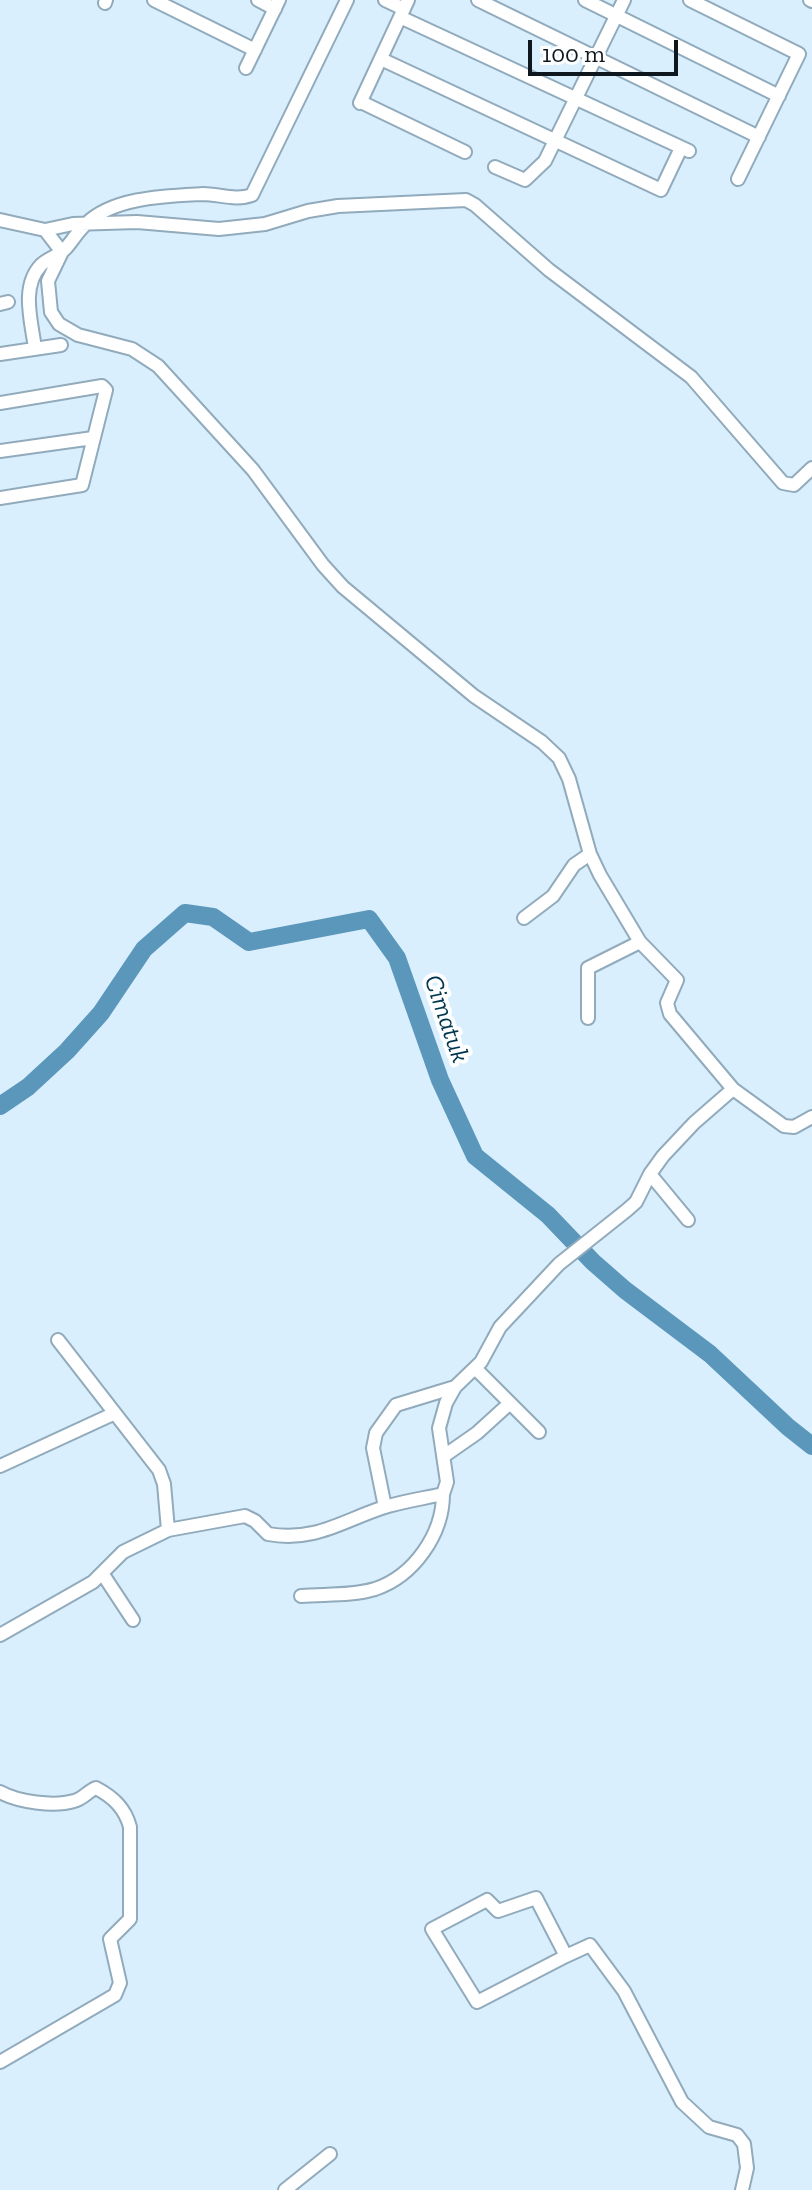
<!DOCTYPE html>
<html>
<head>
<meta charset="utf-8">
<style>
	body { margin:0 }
	#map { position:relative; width:812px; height:2190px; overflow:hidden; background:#d9effe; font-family:"Zilla Slab",serif }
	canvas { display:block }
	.scale { position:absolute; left:528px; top:40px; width:150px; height:36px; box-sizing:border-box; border:4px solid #0d171d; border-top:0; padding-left:10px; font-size:24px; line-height:28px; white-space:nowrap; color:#0d171d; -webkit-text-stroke:6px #fff; paint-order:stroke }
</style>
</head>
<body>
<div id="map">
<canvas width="812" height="2190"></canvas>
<div class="scale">100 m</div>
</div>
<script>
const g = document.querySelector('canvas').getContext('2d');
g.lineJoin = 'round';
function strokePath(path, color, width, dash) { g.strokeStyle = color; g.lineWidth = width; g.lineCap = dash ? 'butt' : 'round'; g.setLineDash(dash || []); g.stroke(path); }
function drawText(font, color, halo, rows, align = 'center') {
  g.font = font + ' "Zilla Slab",serif'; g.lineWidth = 8; g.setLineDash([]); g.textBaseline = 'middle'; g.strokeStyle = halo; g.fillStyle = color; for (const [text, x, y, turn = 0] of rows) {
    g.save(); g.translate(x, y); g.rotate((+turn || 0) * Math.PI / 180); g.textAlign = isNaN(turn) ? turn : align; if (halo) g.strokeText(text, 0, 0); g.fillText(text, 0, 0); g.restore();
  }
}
strokePath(new Path2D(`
	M0,1106L28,1087L67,1051L101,1013L144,949L185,913L213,917L249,942L369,919L397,958L440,1080L475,1156L548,1215L593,1262L625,1290L710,1354L788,1427L812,1446`), '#5b97bb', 18);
const minor = new Path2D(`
	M154,0L255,50
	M258,0L275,9
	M385,0L404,9
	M478,0L759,137
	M585,0L779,96
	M690,0L799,54L738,179
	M810,0L812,1
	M105,3L106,0
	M400,17L689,151
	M381,59L661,190L681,148
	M246,68L279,0
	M361,102L465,152
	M360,103L408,0
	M495,167L525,180L545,161L624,0
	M0,220L45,230L73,224L137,222L219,229L265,224L308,211L338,206L466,200L475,205L549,270L691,377L783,483L794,485L812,468
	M45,230L62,252L48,281L51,312L59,324L78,335L132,349L158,366L253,470L323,565L343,587L474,696L542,742L559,758L569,779L590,854L600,875L640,942L677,980L667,1003L670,1014L733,1089
	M0,304L8,302
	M35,349C32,323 20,287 41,265C48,258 59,256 66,248C73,240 78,231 86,224C113,197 166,196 203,194C219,194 236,201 252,195L347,0
	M0,354L61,345
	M0,403L102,386L106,390L82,485L0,498
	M0,451L93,438
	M524,918L553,896L574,865L590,854
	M588,1018V968L640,942
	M650,1174L688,1220
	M58,1340L159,1470L164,1484L168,1530
	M475,1368L539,1432
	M444,1456L477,1433L510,1403
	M0,1466L113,1414
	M385,1507L373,1448L376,1433L396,1405L455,1387
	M102,1573L133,1620
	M301,1596C325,1594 352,1596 375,1589C414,1576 443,1534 443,1494
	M0,1635L93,1582L123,1552L168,1530L245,1516L255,1521L268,1534C316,1543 347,1518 388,1506C406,1501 425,1498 443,1494L447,1482L439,1428L446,1403L455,1387L481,1362L500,1327L559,1264L627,1210L636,1202L650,1174L663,1156L694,1123L733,1089L784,1126L794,1127L812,1117
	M0,1792C18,1802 54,1807 74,1801C83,1799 88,1791 96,1788C113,1797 125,1808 130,1827V1919L110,1939L120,1983L115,1995L0,2062
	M566,1956L477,2002L432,1929L487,1900L498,1911L536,1898L566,1956L590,1945L624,1991L682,2102L709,2127L737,2135L744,2144L747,2168L742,2190
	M285,2190L330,2154`);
strokePath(minor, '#91abbc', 16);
strokePath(minor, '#fff', 12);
drawText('italic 26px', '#00354e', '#fff', [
	["Cimatuk",446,1019,71]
]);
</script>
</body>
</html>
